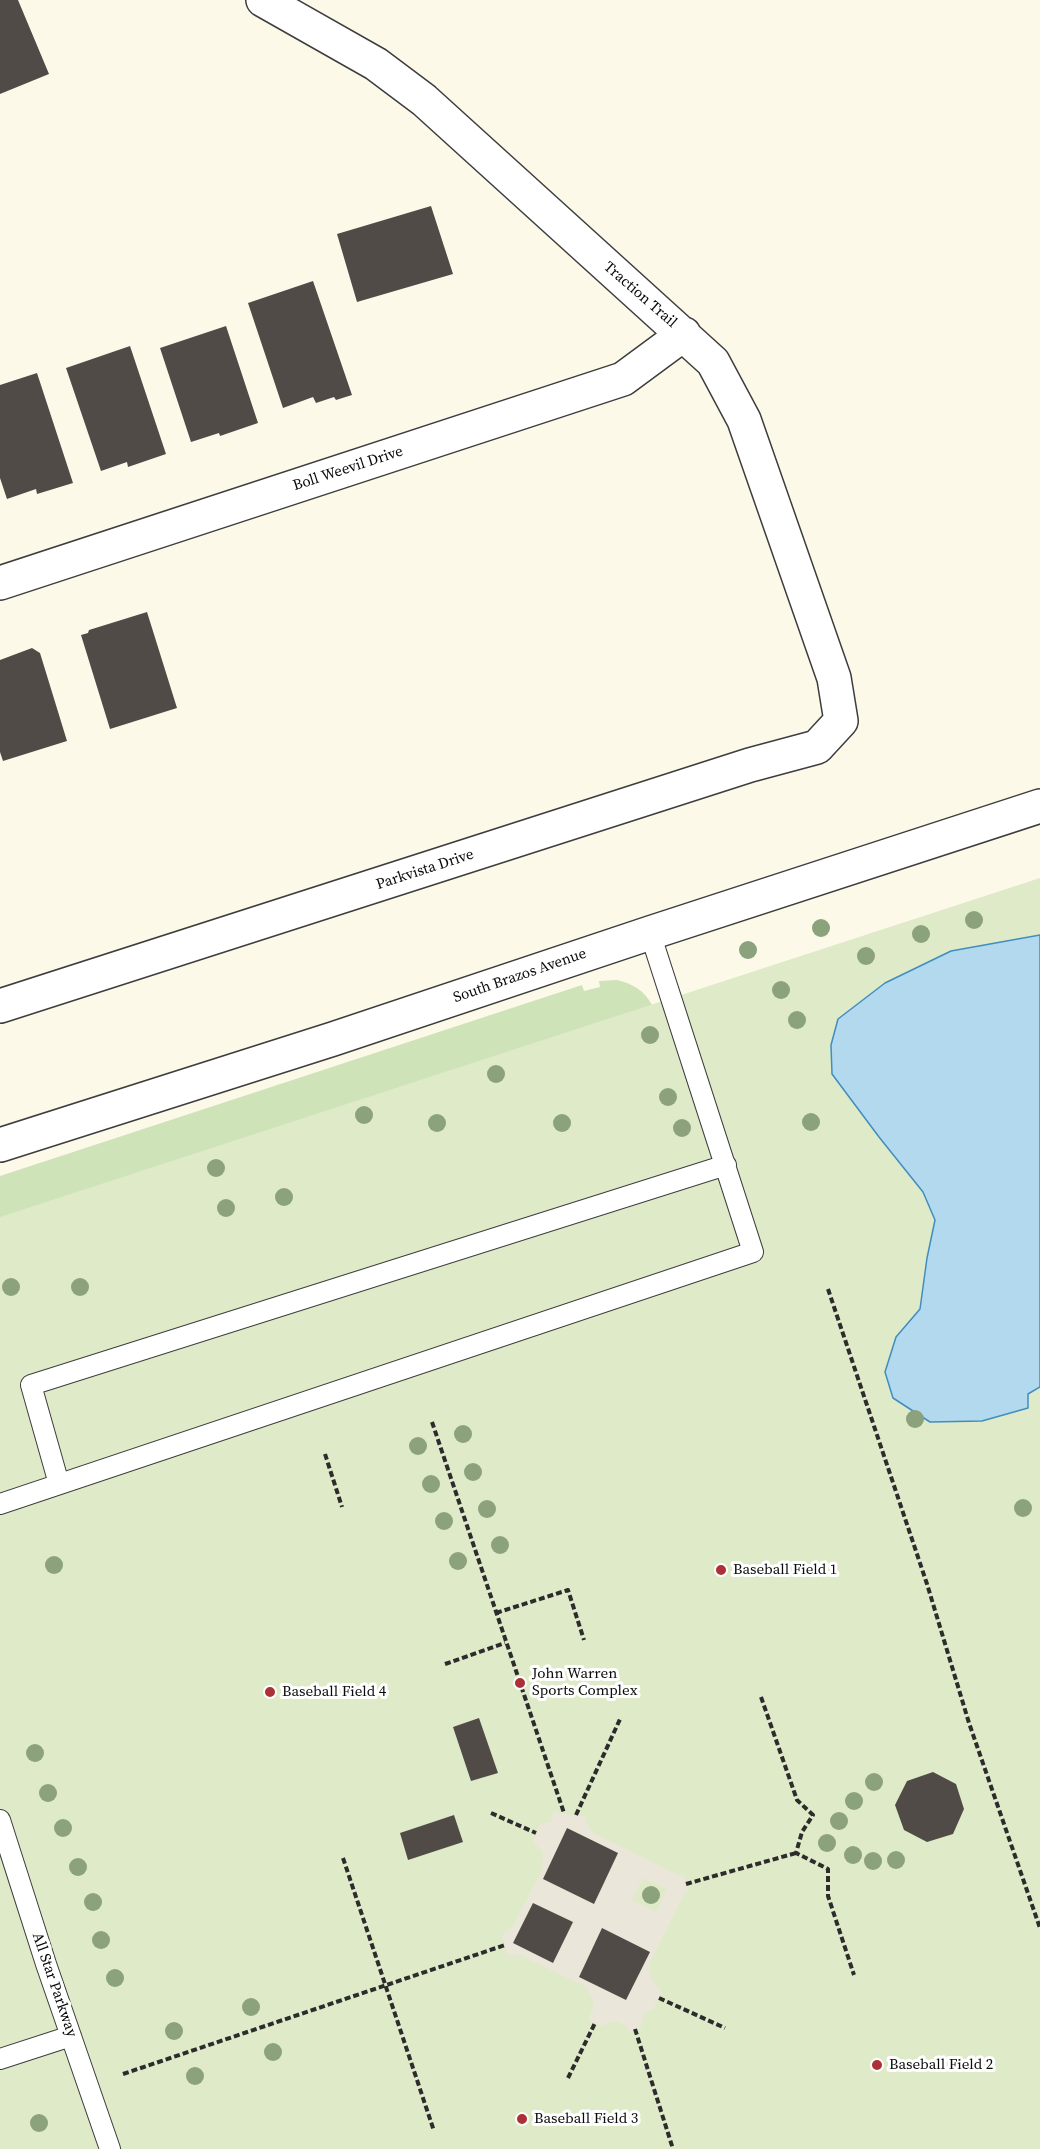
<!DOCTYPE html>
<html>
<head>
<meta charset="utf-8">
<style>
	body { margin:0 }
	canvas { display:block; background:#fdf9e9 }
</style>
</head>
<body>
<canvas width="1040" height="2149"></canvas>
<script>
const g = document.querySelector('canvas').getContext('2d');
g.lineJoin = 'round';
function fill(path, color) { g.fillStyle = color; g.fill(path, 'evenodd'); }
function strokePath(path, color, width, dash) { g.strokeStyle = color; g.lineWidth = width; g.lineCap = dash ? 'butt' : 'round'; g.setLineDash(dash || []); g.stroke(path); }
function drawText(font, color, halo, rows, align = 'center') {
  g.font = font + ' "Source Serif 4",serif'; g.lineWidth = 6; g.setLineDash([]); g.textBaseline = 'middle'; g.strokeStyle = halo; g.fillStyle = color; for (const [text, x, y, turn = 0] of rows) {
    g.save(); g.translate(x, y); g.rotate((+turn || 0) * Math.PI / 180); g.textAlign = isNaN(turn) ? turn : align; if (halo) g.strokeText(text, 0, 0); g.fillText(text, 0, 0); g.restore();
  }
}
fill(new Path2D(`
	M617,980C633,984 644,990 652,1005L0,1342V1176L582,985L584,991L600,987L599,981Z`), '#cee3b7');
fill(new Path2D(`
	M1040,878V2149H0V1217Z`), '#dfebc8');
fill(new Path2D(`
	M554,1812L586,1817L588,1826L593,1833L676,1874L684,1875L689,1891L684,1894L650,1962V1977L658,1988L662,1990L654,2008L644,2013L641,2027L630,2032L628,2028L619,2022H608L603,2026L588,2020L593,2007V2001L586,1987L520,1955H508L502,1936L513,1926L542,1870L543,1853L533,1841L540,1824L551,1822ZM568,1828L618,1853L594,1904L543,1879ZM643,1878L667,1889L656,1912L632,1900ZM532,1903L573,1922L553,1962L513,1943ZM602,1929L650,1952L626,2000L579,1977Z`), '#ebe6da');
const water = new Path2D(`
	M1040,935V1387L1028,1394V1408L982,1421L930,1422L893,1398L885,1372L896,1337L920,1309L927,1258L935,1220L923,1192L879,1137L832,1074L831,1045L838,1019L885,983L951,951Z`);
fill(water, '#b3d9ef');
strokePath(water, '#418dbf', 1.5);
fill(new Path2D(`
	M0,0H18L49,74L0,94Z
	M431,206L453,274L357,302L337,234Z
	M313,281L352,395L336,400L334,397L316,403L313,397L283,408L248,303Z
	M226,326L258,423L220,436L219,433L191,442L160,348Z
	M130,346L166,454L128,467L127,462L101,471L66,368Z
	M37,373L73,483L37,494L36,489L7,499L0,478V385Z
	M147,612L177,708L110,729L81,635L88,633L89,630Z
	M32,648L40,653L67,741L3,761L0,752V660Z
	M479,1718L498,1773L471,1781L453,1727Z
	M933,1772L956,1784L964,1809L953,1834L927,1842L904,1830L895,1805L907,1781Z
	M454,1815L463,1842L408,1860L400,1833Z
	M567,1828L618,1853L594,1904L543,1879Z
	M533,1903L573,1922L553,1963L513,1943Z
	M602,1928L650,1952L626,2000L579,1977Z`), '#514b48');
const lane = new Path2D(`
	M59,1484L31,1385L726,1165
	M0,1504L753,1252L650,933
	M0,1820L46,1964L110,2149
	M0,2059L71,2036`);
const street = new Path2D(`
	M0,583L623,379L684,334
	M0,1006L750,765L817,747L841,721L834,678L744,420L713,362L424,100L376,64L263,0
	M0,1145L333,1039L650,933L1040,806`);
strokePath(lane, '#3d3d3d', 22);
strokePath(street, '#3d3d3d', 36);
strokePath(new Path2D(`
	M828,1289L927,1584L969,1723L1040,1928
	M432,1422L564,1813
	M325,1454L342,1507
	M496,1613L568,1590L584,1640
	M445,1664L505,1643
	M761,1697L797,1800L813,1815L802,1832L796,1853L828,1869V1896L854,1975
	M491,1813L536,1833
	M576,1815L621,1717
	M343,1858L434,2131
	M686,1884L796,1853
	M659,1998L725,2028
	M635,2029L673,2149
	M123,2074L505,1945
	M568,2078L595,2023`), '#2c2c2c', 4, [6, 3]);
strokePath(lane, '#fff', 20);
strokePath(street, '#fff', 33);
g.fillStyle = '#8ba27c';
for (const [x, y] of [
	[974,920],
	[821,928],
	[921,934],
	[748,950],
	[866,956],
	[781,990],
	[797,1020],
	[650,1035],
	[496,1074],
	[668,1097],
	[364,1115],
	[811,1122],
	[437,1123],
	[562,1123],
	[682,1128],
	[216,1168],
	[284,1197],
	[226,1208],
	[11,1287],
	[80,1287],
	[915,1419],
	[463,1434],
	[418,1446],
	[473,1472],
	[431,1484],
	[1023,1508],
	[487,1509],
	[444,1521],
	[500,1545],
	[458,1561],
	[54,1565],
	[35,1753],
	[874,1782],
	[48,1793],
	[854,1801],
	[839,1821],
	[63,1828],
	[827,1843],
	[853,1855],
	[896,1860],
	[873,1861],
	[78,1867],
	[651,1895],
	[93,1902],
	[101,1940],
	[115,1978],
	[251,2007],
	[174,2031],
	[273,2052],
	[195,2076],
	[39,2123]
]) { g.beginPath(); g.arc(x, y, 9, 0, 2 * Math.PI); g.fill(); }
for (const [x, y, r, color] of [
	[721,1570,6,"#ac3036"],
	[520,1683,6,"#ac3036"],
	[270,1692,6,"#ac3036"],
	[877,2065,6,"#ac3036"],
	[522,2119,6,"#ac3036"]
]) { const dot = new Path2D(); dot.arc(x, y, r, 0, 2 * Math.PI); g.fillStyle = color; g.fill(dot); strokePath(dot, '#fff', 2); }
drawText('15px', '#0a0a0a', '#fff', [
	["Traction Trail",640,295,41],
	["Boll Weevil Drive",348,469,-18],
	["Parkvista Drive",425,870,-18],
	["South Brazos Avenue",520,976,-19],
	["All Star Parkway",54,1985,71]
]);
drawText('15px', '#0a0a0a', '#fff', [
	["Baseball Field 1",733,1570],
	["John Warren",532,1674],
	["Sports Complex",532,1691],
	["Baseball Field 4",282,1692],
	["Baseball Field 2",889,2065],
	["Baseball Field 3",534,2119]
], 'left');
</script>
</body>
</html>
